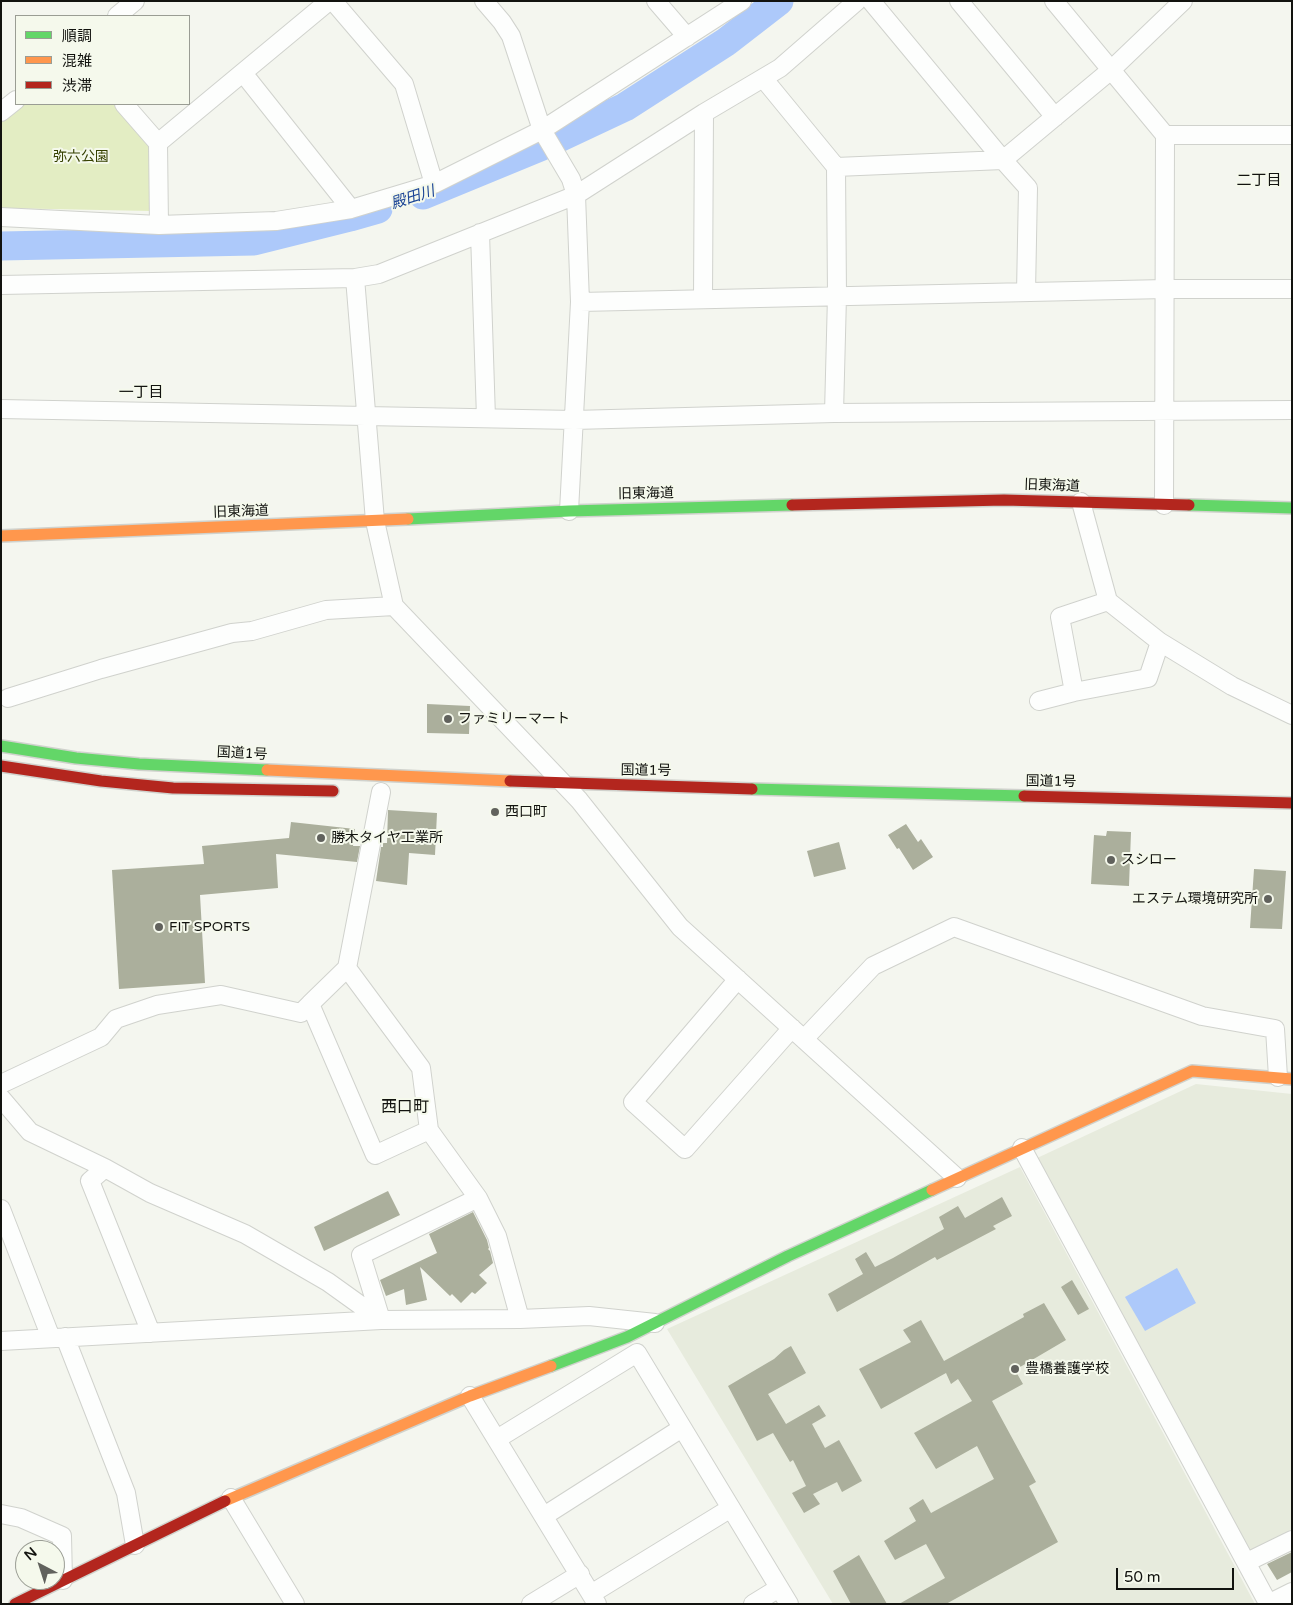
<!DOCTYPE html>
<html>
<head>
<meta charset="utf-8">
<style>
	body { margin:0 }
	#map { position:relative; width:1293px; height:1605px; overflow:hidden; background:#f4f6ef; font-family:"Varela Round","Noto Sans JP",sans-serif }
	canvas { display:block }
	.frame { position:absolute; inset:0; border:2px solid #12130f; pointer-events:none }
	.legend { position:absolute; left:15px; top:15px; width:175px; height:90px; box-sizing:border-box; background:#f5f9ec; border:1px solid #9a9d94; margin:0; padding:6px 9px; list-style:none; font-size:15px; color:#12130f }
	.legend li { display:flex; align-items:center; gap:10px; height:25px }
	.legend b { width:25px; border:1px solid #9a9d94 }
	.north { position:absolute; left:15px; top:1540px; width:50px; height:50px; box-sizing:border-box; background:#f5f9ec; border:1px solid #9a9d94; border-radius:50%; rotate:320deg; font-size:14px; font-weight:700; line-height:20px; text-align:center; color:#12130f }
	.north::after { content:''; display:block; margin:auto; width:18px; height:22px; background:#61625d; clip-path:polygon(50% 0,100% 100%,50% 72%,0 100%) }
	.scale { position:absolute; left:1116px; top:1568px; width:118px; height:22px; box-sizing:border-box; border:2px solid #12130f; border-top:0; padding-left:6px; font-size:15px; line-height:18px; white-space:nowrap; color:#12130f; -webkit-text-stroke:4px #f5f9ec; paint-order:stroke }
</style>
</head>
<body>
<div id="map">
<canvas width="1293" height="1605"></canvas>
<div class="frame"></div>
<ul class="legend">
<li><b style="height:6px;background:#63d668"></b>順調</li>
<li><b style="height:6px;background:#ff974d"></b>混雑</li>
<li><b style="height:6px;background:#b3261e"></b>渋滞</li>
</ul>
<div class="north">N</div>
<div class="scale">50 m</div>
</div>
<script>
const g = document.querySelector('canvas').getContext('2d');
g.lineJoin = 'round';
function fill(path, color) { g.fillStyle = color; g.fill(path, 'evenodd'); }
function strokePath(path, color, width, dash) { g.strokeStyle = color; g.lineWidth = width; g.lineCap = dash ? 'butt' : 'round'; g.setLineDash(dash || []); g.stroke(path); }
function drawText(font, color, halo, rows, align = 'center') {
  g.font = font + ' "Varela Round","Noto Sans JP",sans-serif'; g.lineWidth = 4; g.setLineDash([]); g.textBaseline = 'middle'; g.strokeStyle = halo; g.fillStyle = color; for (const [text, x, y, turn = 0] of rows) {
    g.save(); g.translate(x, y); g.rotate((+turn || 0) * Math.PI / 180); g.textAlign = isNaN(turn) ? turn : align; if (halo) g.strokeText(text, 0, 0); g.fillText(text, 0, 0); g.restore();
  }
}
fill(new Path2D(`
	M1196,1084L1292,1094V1529L1250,1551L1035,1159Z
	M1020,1167L1255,1604H833L667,1329Z`), '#e7ebdd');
fill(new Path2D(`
	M22,104H115L150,144V211L1,208V121Z`), '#e3edc3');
fill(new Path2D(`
	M1177,1268L1196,1303L1145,1331L1125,1297Z`), '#adc9fa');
strokePath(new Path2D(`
	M423,195L542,146L625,107L726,42L779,1
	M1,246L254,241L350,217L378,209`), '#adc9fa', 29);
fill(new Path2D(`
	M427,704L470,706L469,734L427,733Z
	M388,810L437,813L435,855L409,853L407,885L376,881L381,847H383V843H387Z
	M291,822L355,829L353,846H360L357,862L276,854L278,888L200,895L205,983L119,989L112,870L204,864L202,846L289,838Z
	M906,824L918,842L921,839L933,857L913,870L899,848L897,849L888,835Z
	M1107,831L1131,832L1129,886L1091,884L1094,835L1106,836Z
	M839,842L846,869L814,877L807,851Z
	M1254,869L1286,871L1282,929L1250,928Z
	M388,1191L400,1215L324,1251L314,1227Z
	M1002,1197L1012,1216L993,1226L996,1229L937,1260L935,1257L837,1312L828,1294L863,1274L855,1259L866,1252L875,1267L893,1258L944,1229L939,1217L958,1206L965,1218Z
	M473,1212L487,1240L489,1248L488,1249L490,1251L493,1263L479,1275L487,1283L475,1294L472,1292L461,1303L452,1294L450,1296L420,1267L427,1300L406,1305L404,1289L386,1296L380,1280L437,1253L429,1234Z
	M1072,1280L1089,1309L1078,1315L1061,1287Z
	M1044,1303L1066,1340L1015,1370L1023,1384L992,1401L1036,1482L1029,1486L1058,1542L946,1604H899L945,1578L926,1544L895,1560L884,1541L916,1521L909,1508L923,1499L931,1513L994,1479L977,1446L936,1469L914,1433L972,1401L958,1379L951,1384L946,1373L881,1409L859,1369L911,1342L903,1330L921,1320L944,1361L1024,1317L1023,1314Z
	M791,1346L806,1373L768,1394L786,1424L819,1405L826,1416L812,1424L825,1448L839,1440L862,1481L842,1492L837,1482L813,1494L820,1504L804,1513L792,1493L806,1486L793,1460L790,1462L773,1433L757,1441L728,1386L774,1359L784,1350Z
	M1292,1552V1572L1277,1580L1267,1564Z
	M859,1555L887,1604H851L833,1571Z`), '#abaf9c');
const street = new Path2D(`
	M333,1L404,84L434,184
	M484,1L502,22L511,36L542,130L571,179L576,195L580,302L569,511
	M656,1L687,37
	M871,1L1003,160L1028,188L1026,292
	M959,1L1055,117
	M1054,1L1165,135L1164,505
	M117,16L135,1
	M243,73L351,209
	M763,78L836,167L837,296L834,413
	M124,104L158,143L159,225
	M1,112L16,100
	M1165,135H1292
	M158,143L329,1
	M836,167L1003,160L1111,70L1183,1
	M1,217L159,225L276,221L351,209L434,184L542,130L742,1
	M480,233L486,418
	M355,278L375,521L394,606L579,800L680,927L957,1178
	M1,285L355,278L379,274L576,195L704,113L780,68L857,1
	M703,299L704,113
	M580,302L1165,289H1292
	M1,409L574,420L834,413L1292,410
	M1081,502L1108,601L1160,642L1232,686L1292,715
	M1074,692L1060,617L1108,601
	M8,698L101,669L232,633L252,631L326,610L394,606
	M1039,701L1074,692L1148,678L1160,642
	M381,792L347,968L421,1068L429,1130L478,1198L497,1236L520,1319
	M347,968L310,1004L375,1155L429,1130
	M738,979L633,1102L685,1149L792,1028
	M804,1039L873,966L954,927L1202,1016L1275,1029L1278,1077
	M1,1084L101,1037L116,1019L157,1005L221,995L301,1013L310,1004
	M1,1098L30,1132L105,1168L150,1193L245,1234L328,1282L381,1320
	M1022,1148L1268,1603
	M105,1168L90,1181L151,1333
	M1,1209L51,1338
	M381,1320L361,1255L478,1198
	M65,1337L126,1493L135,1545
	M1,1341L381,1320L520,1319L589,1316L655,1323
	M470,1396L597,1604
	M497,1439L637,1353L789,1604
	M231,1498L295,1604
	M1,1514L21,1518L62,1536L63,1580
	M544,1516L682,1428
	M1247,1562L1292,1540
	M591,1594L731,1508
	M531,1604L580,1574
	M753,1604L779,1588
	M1268,1604L1292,1592`);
const fast = new Path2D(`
	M1189,505L1292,508
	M408,519L569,511L792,505
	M1,746L76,758L139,764L267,770
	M752,789L1024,796
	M551,1366L627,1337L788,1256L932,1190`);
const slow = new Path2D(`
	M1,536L408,519
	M267,770L510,781
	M932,1190L1192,1071L1292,1079
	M225,1501L470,1396L551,1366`);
const jam = new Path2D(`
	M792,505L1004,500L1189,505
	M1,766L101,781L173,788L333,791
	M510,781L752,789
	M1024,796L1292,803
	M15,1604L225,1501`);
strokePath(street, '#d0d2cd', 20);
strokePath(fast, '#d0d2cd', 14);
strokePath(slow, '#d0d2cd', 14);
strokePath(jam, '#d0d2cd', 14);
strokePath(street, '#fdfefd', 18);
strokePath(fast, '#63d668', 11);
strokePath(slow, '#ff974d', 11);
strokePath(jam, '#b3261e', 11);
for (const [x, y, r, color] of [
	[448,719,5,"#61625d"],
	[495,812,5,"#61625d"],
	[321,838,5,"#61625d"],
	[1111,860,5,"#61625d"],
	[1268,899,5,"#61625d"],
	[159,927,5,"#61625d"],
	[1015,1369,5,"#61625d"]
]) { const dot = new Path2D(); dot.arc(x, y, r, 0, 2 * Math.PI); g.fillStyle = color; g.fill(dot); strokePath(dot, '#f5f9ec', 2); }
drawText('14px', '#364100', '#f5f9ec', [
	["弥六公園",81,157]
]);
drawText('14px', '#12130f', '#f5f9ec', [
	["旧東海道",1052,486,2],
	["旧東海道",646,494,-1],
	["旧東海道",241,512,-2],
	["国道1号",242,754,3],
	["国道1号",646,771,1],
	["国道1号",1051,782,1]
]);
drawText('14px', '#12130f', '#f5f9ec', [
	["ファミリーマート",458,719],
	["西口町",505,812],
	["勝木タイヤ工業所",331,838],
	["スシロー",1121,860],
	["エステム環境研究所",1258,899,"right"],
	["FIT SPORTS",169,927],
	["豊橋養護学校",1025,1369]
], 'left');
drawText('15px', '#12130f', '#f5f9ec', [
	["二丁目",1259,181],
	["一丁目",141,393]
]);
drawText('italic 15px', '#194395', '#f5f9ec', [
	["殿田川",413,198,-18]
]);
drawText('16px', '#12130f', '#f5f9ec', [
	["西口町",405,1108]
]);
</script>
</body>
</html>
